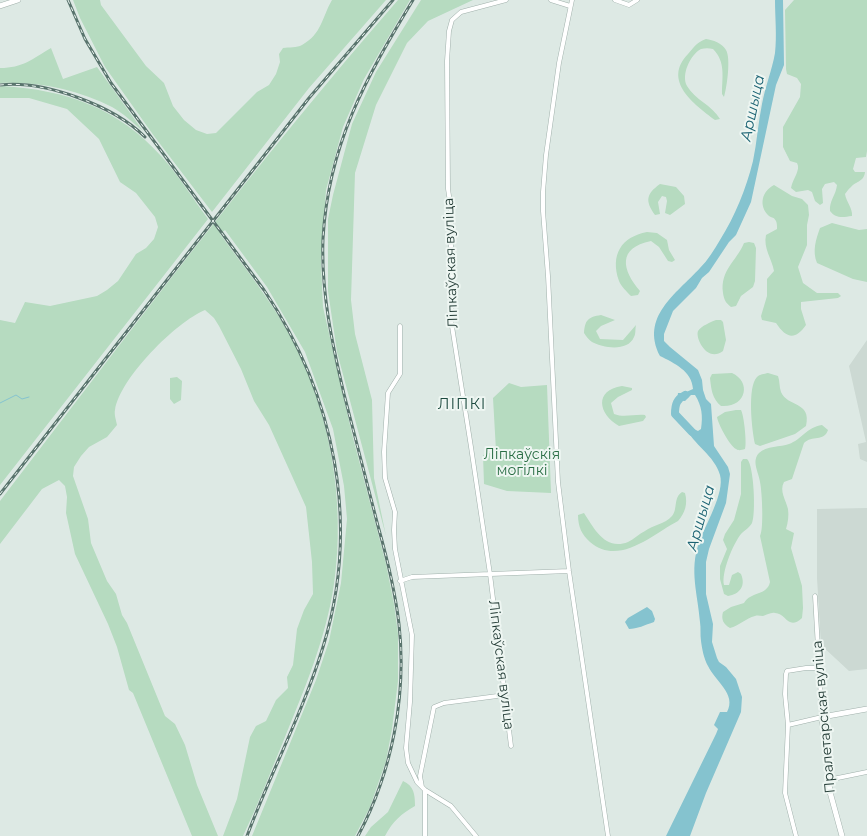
<!DOCTYPE html>
<html>
<head>
<meta charset="utf-8">
<style>
	body { margin:0 }
	canvas { display:block; background:#dde9e4 }
</style>
</head>
<body>
<canvas width="867" height="836"></canvas>
<script>
const g = document.querySelector('canvas').getContext('2d');
g.lineJoin = 'round';
function fill(path, color) { g.fillStyle = color; g.fill(path, 'evenodd'); }
function strokePath(path, color, width, dash) { g.strokeStyle = color; g.lineWidth = width; g.lineCap = dash ? 'butt' : 'round'; g.setLineDash(dash || []); g.stroke(path); }
function drawText(font, color, halo, rows, align = 'center') {
  g.font = font + ' Montserrat,sans-serif'; g.lineWidth = 4; g.setLineDash([]); g.textBaseline = 'middle'; g.strokeStyle = halo; g.fillStyle = color; for (const [text, x, y, turn = 0] of rows) {
    g.save(); g.translate(x, y); g.rotate((+turn || 0) * Math.PI / 180); g.textAlign = isNaN(turn) ? turn : align; if (halo) g.strokeText(text, 0, 0); g.fillText(text, 0, 0); g.restore();
  }
}
fill(new Path2D(`
	M867,340V462L860,459L858,444L866,442L849,366Z
	M867,508V669L849,671L821,645L817,578V509Z`), '#ccd9d3');
fill(new Path2D(`
	M73,0H100L101,5L146,66L164,83L173,106L184,120L196,130L207,134L216,133L257,92L269,85L276,74L280,62L279,54L283,48C289,47 297,48 302,45C322,34 322,17 332,0H386L309,88L212,212L154,136L105,67L80,18Z
	M398,0H410L364,79L343,127L326,190L321,264L323,307L352,434L386,564L394,604L398,634V681L392,729L386,761L370,807L355,836H252L316,680L329,641L341,583L347,519L344,486L333,429L305,352L267,287L225,230L220,234C245,268 271,301 291,337C330,411 346,501 334,584C326,639 304,690 283,742C270,773 258,805 243,836H223L237,799L250,737L256,726L266,721L276,700L288,688L287,677L293,665L297,629L304,610L313,594L312,562L306,507L269,425L254,401L241,369L219,326L214,318L205,310C176,322 120,378 115,410C114,414 116,420 117,425L107,437L89,447L81,456L74,467L73,476L88,519L91,543L107,581L116,594L122,615L127,623L165,716L175,724L185,745L197,785L218,836H192L133,693L129,690L117,647L108,624L75,554L66,513L67,497L65,486L59,480L42,489L0,544V501C130,332 258,160 398,0Z
	M421,0H473L428,21L407,43L376,105L355,173L351,300L355,334L372,400L374,478L386,536L337,352L328,291V219L333,195L352,124L376,72Z
	M794,0H867V151L866,157L856,158L853,169L855,172H865C864,182 856,181 851,187C848,189 847,192 845,194C846,201 853,209 852,216C843,217 836,219 830,211C829,201 836,195 837,185L834,182L825,184L822,189L823,203L820,205L815,201L812,192L808,190L796,192L791,188C793,178 801,170 797,163L790,161L783,147V127L800,97L801,84L797,78L787,74L786,69L785,10Z
	M706,39C713,40 722,43 726,50C731,58 727,87 724,97L722,94C722,77 726,62 713,49C709,48 705,48 701,49C690,55 681,75 687,86C695,100 712,105 720,119L715,120C694,104 662,81 688,54C694,47 697,42 706,39Z
	M51,48L63,79L97,67L143,131C133,123 123,113 112,107C79,90 37,81 0,83V68C23,68 32,59 51,48Z
	M2,86C67,90 118,108 162,157C179,176 193,199 208,219L0,485V320L15,323L25,302L50,306L97,296L107,290L118,281L136,254L146,248L154,239L158,227L155,217L136,193L120,182L99,139L67,109L29,98H0V87Z
	M660,184L676,187L684,196L685,204L670,215L665,213L667,201L666,197L662,196L658,202L660,214L655,215C645,201 646,194 660,184Z
	M774,185L792,196L802,199L808,205L809,215L807,225V245L798,267L803,283L817,293H838L841,296L838,298L801,302V309L806,325C795,341 786,338 776,323L762,320L761,316L767,296V279L774,271C772,259 763,248 766,235L777,229C777,226 777,223 776,221C773,216 773,219 769,216C758,206 762,191 774,185Z
	M832,223L859,230L867,229V282L853,279L817,263C812,251 816,239 820,228Z
	M647,232L657,233L667,240L669,250L675,260L672,262L668,261L659,247L651,241C617,248 622,270 640,291L638,295L631,296C627,292 621,286 619,281C610,255 621,237 647,232Z
	M749,242L754,243L756,248L755,281L753,287L741,296L736,306L731,307C726,303 724,300 723,293C720,270 736,262 744,243Z
	M601,315L615,320L601,326L596,331L600,339L623,340L636,325C635,329 636,334 634,337C628,352 603,348 592,342C589,340 586,336 584,333C585,320 588,317 601,315Z
	M716,320H721L723,322L726,340L723,351C707,363 695,338 698,331C701,326 711,322 716,320Z
	M732,373C752,382 746,408 721,406C712,399 711,388 710,378L712,374Z
	M768,373L778,376C780,381 779,387 781,392C787,407 812,401 806,426L795,434L760,446L755,444C752,431 747,387 757,377C760,374 764,374 768,373Z
	M177,377L182,381L181,400L174,404L170,399V378Z
	M509,383L521,387L547,385L551,493L507,491L484,484L483,455L496,451L493,398Z
	M622,386L632,388V390L618,397L611,403L614,414C624,418 634,414 645,415L646,417L643,421L619,426C598,414 594,390 622,386Z
	M736,410H741C744,415 747,444 745,449C741,450 739,451 736,449C730,446 718,424 717,417L725,412Z
	M822,425L828,430C824,442 812,435 804,443L792,479L784,482C779,491 786,500 788,509C789,516 788,522 786,529L794,533L791,548L802,586L803,608L802,618C788,631 786,613 775,613C771,612 767,615 763,616C760,616 758,615 755,616C746,618 739,626 730,628C723,624 721,619 723,612L731,607L744,603C751,591 767,596 770,582L760,536C764,529 762,491 760,482C759,473 751,461 759,453C766,446 781,447 789,444C801,440 807,427 822,425Z
	M743,459H747C754,465 756,514 752,523C750,527 744,531 741,534C733,544 721,573 724,585H729L732,575L738,572L741,574C746,586 740,594 728,596L724,594L720,579V566L727,549L723,540L725,534L734,520L741,494V462Z
	M682,492L685,493C688,504 685,513 678,521C653,534 619,567 590,542C582,535 578,527 578,515L584,513C594,528 605,551 628,542C634,539 639,534 645,531C653,525 665,524 672,516C678,509 673,498 682,492Z
	M403,781C414,786 415,794 415,806C401,814 393,821 385,836H365L371,827L388,812Z`), '#b6dbc0');
fill(new Path2D(`
	M775,0H783L784,65L776,85L751,202L736,235L729,242L709,272L702,278L696,288L673,311L664,334V341L670,347L698,370L702,380L703,390L706,399L711,404L714,446L728,467L730,474L726,503L709,549L706,562V594L713,624L712,642L717,658L719,662L726,667L736,679L742,697L741,712L706,793L690,836H666L716,734L718,729L714,725L720,712H727C737,694 715,681 708,666C704,659 702,649 701,641C700,635 701,628 700,622C698,595 689,570 699,543C705,525 725,493 720,475C715,456 693,444 685,427L686,425L698,431L701,429C703,416 702,406 695,395H691L685,401L677,400L678,393H684L693,389C692,371 674,363 660,356C640,317 676,294 700,268C708,260 714,250 720,240C735,216 746,189 753,161C757,142 758,123 762,104C765,87 772,70 775,53C777,36 775,17 775,0Z
	M647,607L652,611L655,619L654,622C645,625 637,629 629,629L625,622L628,618Z`), '#85c3cf');
strokePath(new Path2D(`
	M0,403L16,395L22,399L29,397`), '#85c3cf', 1);
strokePath(new Path2D(`
	M685,395C677,399 675,404 675,414L692,432`), '#85c3cf', 8);
const minor = new Path2D(`
	M506,0L461,12L452,20L449,31L447,61L448,189L451,209V320L471,447L490,574L511,746
	M551,0L570,6
	M572,0L559,63L546,155L543,192V211L548,276L558,482L569,571L608,836
	M615,0L629,5L637,0
	M400,326V374L388,393L384,452L385,478L395,512L394,530L395,549L412,635L410,702L406,748L408,763L417,782L425,790L451,806L476,836
	M400,581L412,577L569,571
	M788,725L822,717L815,596
	M828,780L867,772
	M422,787L420,776L434,707L444,703L505,695
	M425,790V836
	M796,836L785,793L788,725L785,694L786,674L787,671L806,668H820`);
const tertiary = new Path2D(`
	M0,6L18,0
	M842,836L830,792L822,717L867,709`);
strokePath(minor, '#a0b0ab', 5);
strokePath(tertiary, '#a0b0ab', 6);
strokePath(minor, '#fff', 4);
strokePath(tertiary, '#fff', 5);
const rail = new Path2D(`
	M68,0L85,39L111,83L264,290C335,395 361,524 323,647C303,712 271,772 247,836
	M0,85C45,80 114,106 145,137
	M0,494L309,98L393,0
	M358,836C392,772 407,696 399,624C395,590 387,558 378,526C367,482 355,438 344,394C332,343 321,292 323,239C328,145 366,78 413,0`);
strokePath(rail, '#59746d', 3);
strokePath(rail, '#eef6f2', 1, [4]);
drawText('14px', '#1f3832', '#eef6f2', [
	["Ліпкаўская вуліца",451,263,-92],
	["Ліпкаўская вуліца",501,665,83],
	["Пралетарская вуліца",824,717,-95]
]);
drawText('14px', '#2a6e45', '#eef6f2', [
	["Ліпкаўскія",522,455],
	["могілкі",522,471]
]);
drawText('italic 15px', '#1b6373', '#eef6f2', [
	["Аршыца",753,108,-78],
	["Аршыца",701,518,-74]
]);
g.letterSpacing = '1px';
drawText('15px', '#1c4a3f', '#eef6f2', [
	["ЛІПКІ",462,405]
]);
g.letterSpacing = '0px';
</script>
</body>
</html>
